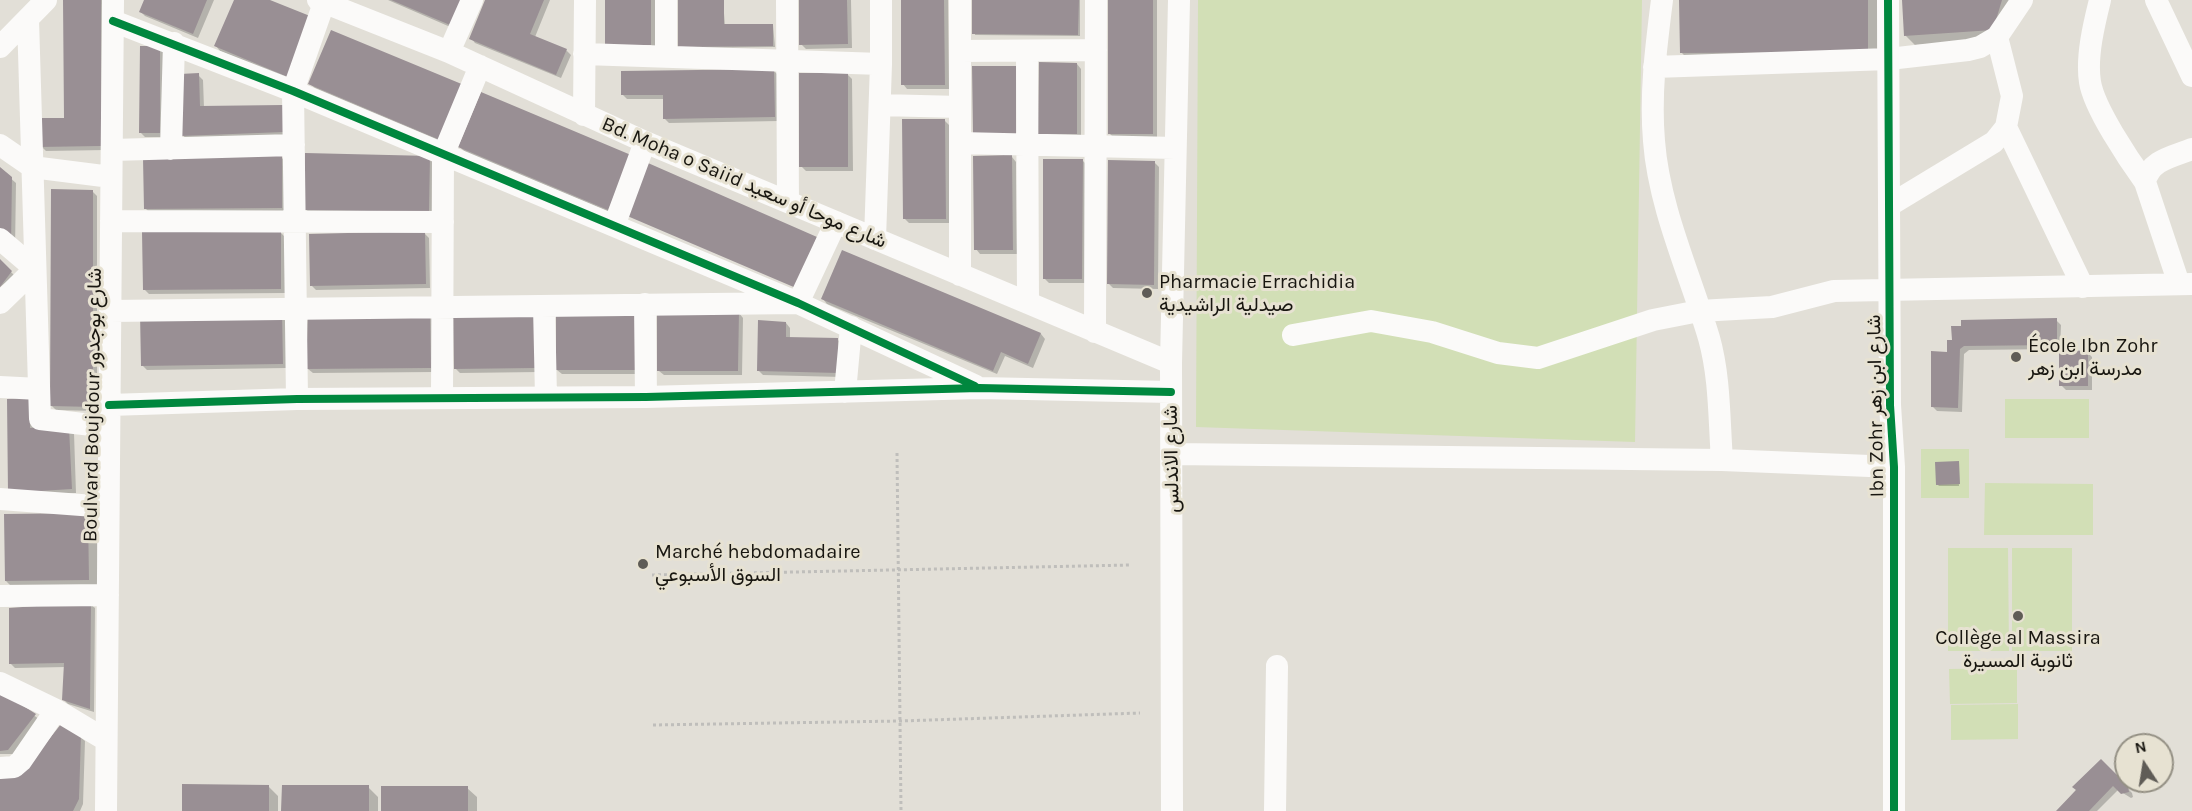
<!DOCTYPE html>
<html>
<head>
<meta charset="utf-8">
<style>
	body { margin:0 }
	#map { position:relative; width:2192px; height:811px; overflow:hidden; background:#e2dfd7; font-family:Karla,sans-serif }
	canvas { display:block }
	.north { position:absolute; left:2114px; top:733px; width:60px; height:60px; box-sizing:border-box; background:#e7e2d2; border:2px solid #949084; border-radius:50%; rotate:348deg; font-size:16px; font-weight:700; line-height:24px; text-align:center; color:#181610 }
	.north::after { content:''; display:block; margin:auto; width:21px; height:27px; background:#5f5c56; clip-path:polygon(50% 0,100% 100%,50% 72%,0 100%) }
</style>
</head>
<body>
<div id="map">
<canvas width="2192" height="811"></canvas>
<div class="north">N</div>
</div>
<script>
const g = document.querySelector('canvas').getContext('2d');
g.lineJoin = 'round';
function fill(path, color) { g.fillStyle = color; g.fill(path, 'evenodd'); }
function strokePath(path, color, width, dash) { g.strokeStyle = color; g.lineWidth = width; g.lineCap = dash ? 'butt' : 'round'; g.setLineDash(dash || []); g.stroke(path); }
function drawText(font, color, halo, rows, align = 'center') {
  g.font = font + ' Karla,Vazirmatn,sans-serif'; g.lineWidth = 6; g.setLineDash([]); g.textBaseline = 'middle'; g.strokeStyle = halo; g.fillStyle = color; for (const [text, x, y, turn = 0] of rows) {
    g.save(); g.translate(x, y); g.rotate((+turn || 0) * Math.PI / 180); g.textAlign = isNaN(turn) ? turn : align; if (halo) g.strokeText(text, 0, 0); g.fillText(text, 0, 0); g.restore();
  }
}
fill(new Path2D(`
	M1198,0H1642L1635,442L1196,427Z
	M2005,399H2089V438H2005Z
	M1921,449H1969V498H1921Z
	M1985,483L2093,484V535H1984Z
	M1948,548H2008L2009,651H1948Z
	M2012,548H2072V651H2012Z
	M2017,668V703L1950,704L1949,669Z
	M2018,704V739L1951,740V705Z`), '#d2dfb6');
fill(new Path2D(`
	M65,0H105L106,150L46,151L41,146L65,119Z
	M145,0H214L198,38L145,16L141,12Z
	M235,0H266L293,81L220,51L216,46Z
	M388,0H467L455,29Z
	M487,0H550L535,37L566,50L571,55L561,78L475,43L471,38Z
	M606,0H655V49Z
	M723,0L725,26L773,25L775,47L682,48Z
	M800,0H851L852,48L806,49L801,44Z
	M902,0H948L949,89H907L903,84Z
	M974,0H1080V36L975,35Z
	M1109,0H1157V138H1114L1110,134Z
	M1681,0H1877V61L1691,62L1681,52Z
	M1904,0H2014L2002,39L1915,45L1905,35Z
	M159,47L164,52V137H145L140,132Z
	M1077,64L1081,69V138H1045Z
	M774,71L778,75L779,121L669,123L664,118V99H627L623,95Z
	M198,75L203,80L204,108L282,106L288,136L187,140L183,135Z
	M848,75L852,79L853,171H806L801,166Z
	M310,84L463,86L445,143L315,88Z
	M945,121L949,125L950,223H909L904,218Z
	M460,147L635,160L612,213L465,152Z
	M281,157L286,162V212L150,213L146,209Z
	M429,157L434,162L433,216L310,214L306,209Z
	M1012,157L1016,162L1017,254H980L976,249Z
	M1082,160L1087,165L1086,283H1049L1044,278Z
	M1154,162L1159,167L1158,289L1113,288L1109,284Z
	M0,169L16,183L15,250L0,235Z
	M93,192L97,196V411L56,410L51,405Z
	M280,232L285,237V293L149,294L144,289Z
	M424,233L429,238L430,288L316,290L312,286Z
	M843,252L1041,334L1045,339L1033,368L1005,356L997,374L827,304L823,299Z
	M0,261L15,276L0,287Z
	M557,309L642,374H562L557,370Z
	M533,311L540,372L460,373L455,368Z
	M429,313L434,317L435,372L313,373L308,369Z
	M739,313L743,318L742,375H664L659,371Z
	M286,318L287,368L147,370L142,365Z
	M2056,320L2061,325L2060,349L1969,350L1964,354L1962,412L1937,411L1933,407L1949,353V342Z
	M786,323L790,328V339H837L842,344V377L763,375L759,371Z
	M2087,352L2092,357V390H2066L2061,385Z
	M9,400L74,433L76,493L14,497Z
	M1958,463L1959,486H1939L1937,484Z
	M87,514L97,524L98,589L16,591L6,581Z
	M90,604L95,608L94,712L68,704L64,700L66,667L15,668L10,663Z
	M0,692L39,719L13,754H0Z
	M80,736L85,741L83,804L80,811H0Z
	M2101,761L2132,793L2133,797L2131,798L2118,790L2097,811H2058Z
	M268,786L278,796V811H183Z
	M368,787L378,797V811H283Z
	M467,788L477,797V811H382Z`), '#0003');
fill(new Path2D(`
	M63,0H101V146L40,147V118H64Z
	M144,0H207L193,34L139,12Z
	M234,0H270L310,16L288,77L214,46Z
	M391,0H461L450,25Z
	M485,0H544L530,34L567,49L556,75L469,39Z
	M605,0H651V45H605Z
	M678,0H724V24H773V46L678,47Z
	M799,0H847L848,44L799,45Z
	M901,0H944L945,85H901Z
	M972,0H1079L1078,35L972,34Z
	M1108,0H1153V134H1108Z
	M1679,0H1868V52L1680,53Z
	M1902,0H2002L1993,30L1904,36Z
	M331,30L464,85L440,140L308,84Z
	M140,46H160V133H139Z
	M1039,62L1077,63V134H1038Z
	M972,66H1016V135H973Z
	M774,69L775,117L663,119V95H621V71Z
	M199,73L200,106L283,105L284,132L181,136L180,74Z
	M799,73H848V167H799Z
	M481,92L631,155L608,210L458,147Z
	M902,119H945L946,219H903Z
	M305,153L430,156L429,212L304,210Z
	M282,155V208L144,209L143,158Z
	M1012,155L1013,250H974L973,156Z
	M1043,159H1083L1082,279H1043Z
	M1108,160L1155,161L1154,285L1107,284Z
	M648,163L817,237L796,288L625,215Z
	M0,167L12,177L11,248L0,237Z
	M51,189L93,190V407L50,406Z
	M281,231V289L143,290L142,232Z
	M425,231L426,284L310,286L309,234Z
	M842,250L1041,333L1028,364L1001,352L993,371L821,299Z
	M0,259L12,271L0,287Z
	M556,308H637L638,370H556Z
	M534,309L536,368L454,369L453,311Z
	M282,311L283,364L141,366L140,313Z
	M308,311H430L431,368L306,369Z
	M657,312H739L738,371H657Z
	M2057,318V345L1964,346L1960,349L1958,408L1931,407V351L1947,352V340H1952L1951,326H1961V320Z
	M758,320L786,322V337L838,338V373L757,371Z
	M2059,350L2088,351V386H2059Z
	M30,397V428L69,427L72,489L8,493L7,399Z
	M1959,461L1960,484L1936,485L1935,462Z
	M88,513L89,580L5,581L4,514Z
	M91,602L90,709L62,700L64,663L9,664V608Z
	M0,691L36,714L8,750L0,751Z
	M61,724L81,735L79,799L73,811H0V777L21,775Z
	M2101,759L2128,786L2129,792L2121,794L2113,786L2089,811H2056L2076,790L2072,787Z
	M182,784L269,785V811H182Z
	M282,785H369V811H281Z
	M381,786H468V811H381Z`), '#998f94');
strokePath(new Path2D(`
	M897,453L901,811
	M652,575L1130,565
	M653,725L900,721L1140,713`), '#bfbebb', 3, [3, 3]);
strokePath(new Path2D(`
	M318,0L449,52L645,142L1171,363
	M666,0V56
	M787,0L788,202
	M1662,0C1656,47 1650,94 1654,141C1659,208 1690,274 1709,338C1720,377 1719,420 1722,460
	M1888,0L1890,405L1894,467V811
	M2100,0C2094,24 2086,57 2090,82C2094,108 2129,160 2145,182
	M2156,0L2192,76
	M28,19L40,419L109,427
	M113,21L293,91L798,303L976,386
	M0,47L46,0
	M960,51L1096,50
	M1027,51L1028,303
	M449,52L472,0
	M584,54L881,64
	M1654,67L1889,59L1968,50L1980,47L1997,37L2022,0
	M880,105L960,107
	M584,115L585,0
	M2006,127L2083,287
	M960,143L1175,148
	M0,145L32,167L111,177
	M171,149L174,43
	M112,150L294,145
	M1890,205L1994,142L2006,127L2012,96L1997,37
	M111,221L443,222
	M614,226L645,142
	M0,239L35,269L0,303
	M875,239L881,64V0
	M960,275V0
	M2179,284L2145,182C2150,160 2172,157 2192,149
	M645,304L646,397
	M544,306L546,397
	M110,311L798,303L836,222
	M1095,332L1096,0
	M1293,335L1371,321L1432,332L1498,353L1538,358L1653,320L1699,311L1772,307L1834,291L2192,284
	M0,387L39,389
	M845,392L851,327
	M442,398L443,155L480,66
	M297,399L293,91L325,0
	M109,405L297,399L646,397L979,388L1171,392
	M1172,454L1722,460L1894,467
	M0,499L108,507
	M0,596L108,595
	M0,683L56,710L106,740
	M0,768L14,767L21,761L56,710
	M106,811L113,0
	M1172,811L1171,363L1179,0
	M1275,811L1277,666`), '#fbfaf9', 22);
strokePath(new Path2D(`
	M1888,0L1890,405L1894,467V811
	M113,21L293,91L798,303L975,386
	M109,405L297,399L646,397L979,388L1171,392`), '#00873e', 8);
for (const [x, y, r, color] of [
	[1147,293,6,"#5f5c56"],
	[2016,357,6,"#5f5c56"],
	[643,564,6,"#5f5c56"],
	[2018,616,6,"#5f5c56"]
]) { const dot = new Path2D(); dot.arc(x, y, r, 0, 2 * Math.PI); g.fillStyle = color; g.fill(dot); strokePath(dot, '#e7e2d2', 2); }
drawText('20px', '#181610', '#e7e2d2', [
	["Bd. Moha o Saiid شارع موحا أو سعيد",744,183,23],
	["Boulvard Boujdour شارع بوجدور",93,405,-89],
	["Ibn Zohr شارع ابن زهر",1876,406,-91],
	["شارع الاندلس",1172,459,-91]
]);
drawText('20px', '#181610', '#e7e2d2', [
	["Pharmacie Errachidia",1159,282],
	["صيدلية الراشيدية",1159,305],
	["École Ibn Zohr",2028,346],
	["مدرسة ابن زهر",2028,369],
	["Marché hebdomadaire",655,552],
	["السوق الأسبوعي",655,575],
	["Collège al Massira",2018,638,"center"],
	["ثانوية المسيرة",2018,661,"center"]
], 'left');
</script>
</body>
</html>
